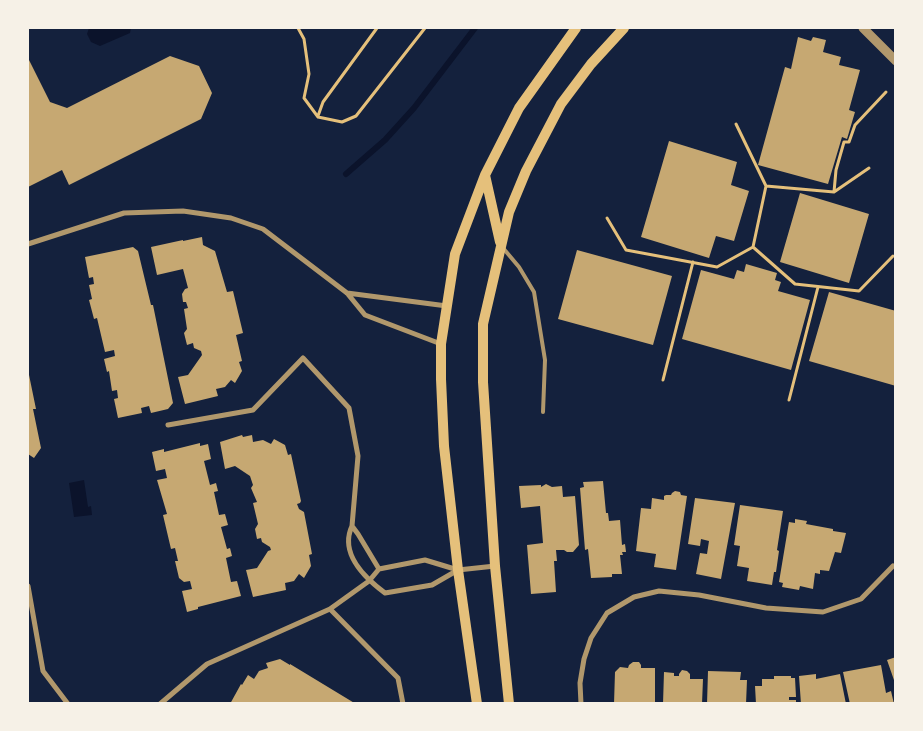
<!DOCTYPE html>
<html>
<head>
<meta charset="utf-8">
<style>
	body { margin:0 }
	#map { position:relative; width:923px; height:731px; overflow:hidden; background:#14213d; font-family:"Roboto Condensed",sans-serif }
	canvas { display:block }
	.frame { position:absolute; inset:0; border:29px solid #f6f1e7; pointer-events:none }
</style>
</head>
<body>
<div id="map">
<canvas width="923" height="731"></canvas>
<div class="frame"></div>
</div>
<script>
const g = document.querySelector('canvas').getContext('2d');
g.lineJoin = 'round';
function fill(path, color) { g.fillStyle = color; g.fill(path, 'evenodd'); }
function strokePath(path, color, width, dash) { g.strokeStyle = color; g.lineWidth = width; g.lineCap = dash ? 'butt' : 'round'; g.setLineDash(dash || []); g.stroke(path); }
fill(new Path2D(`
	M89,28H131L130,33L100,46L91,42L87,34Z
	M84,480L88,507L91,506L92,515L74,517L69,483Z`), '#0b132b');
strokePath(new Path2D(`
	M346,174L385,140L414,108L475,28`), '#0b132b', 6);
fill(new Path2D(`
	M798,37L811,41L813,37L826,40L823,52L841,57L839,65L860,70L849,110L855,112L847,139L842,137L828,184L758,165L785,67L791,69Z
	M170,56L199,66L212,93L201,119L69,185L62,170L28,187V58L50,102L67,108Z
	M669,141L737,162L731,185L749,191L734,241L716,236L709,258L641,237Z
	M800,193L869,214L849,283L780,262Z
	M202,237L203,245L215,251L227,292L233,291L243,333L236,335L242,361L239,362L242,371L235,383L231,380L225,387L216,389L218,396L185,404L178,377L188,375L202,355L201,351L194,348L193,343L187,345L184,333L187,329L184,309L188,308L186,302H183L182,294L185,289L188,288L183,269L157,275L151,247L183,240V241Z
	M133,247L138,251L151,305H153L173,403L168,409L151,413L149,406L141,408L142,413L118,418L114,399L118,398L117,390L112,391L109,371L107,372L104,359L115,356L114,350L105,352L97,318L94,319L89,300L92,299L89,285L94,284L93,277L89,278L85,257Z
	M577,250L672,276L653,345L558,319Z
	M746,264L777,273L775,280L781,282L778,291L810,300L791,370L682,339L701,270L734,279L737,270L744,272Z
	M829,292L896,311V386L809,361Z
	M28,370L36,409H33L41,448L34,458L28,454Z
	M242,435L243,437L252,435L253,442L263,440L271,444L274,439L285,445L288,455L291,454L301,501L300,503L297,504L299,509L304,512L312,554L309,555L311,566L304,578L299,574L294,581L285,583L286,590L253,597L246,570L257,568L268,551L271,550L270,547L262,542L261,538L257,539L255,529L258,524L253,503L257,502L251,488L253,485L250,476L235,466L225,469L220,442Z
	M200,443V446L208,444L211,459L204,461L210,485L216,483L218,491L214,492L219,515L225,514L228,525L221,527L227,549L230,548L232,556L226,558L231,582L237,581L241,596L198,607V609L187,612L182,591L192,589L190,581L184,582L179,578L175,561H178L175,548L171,549L163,515L167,514L157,480L167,478L165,469L156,471L152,452L164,449V452Z
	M603,481L606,513H608L609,521L620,520L622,545L625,544L626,552H622L623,555H620L622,574H612V577L591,578L588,549L585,550L580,488L584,487L583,482Z
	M546,484L552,487L562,486L563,497L575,496L579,545L573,552H567L564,550H556L557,561H554L556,592L531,594L527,545L543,543L540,506L521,508L519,486L541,485V487Z
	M675,491L680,492L681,495L687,496L676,570L654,567L656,554L636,551L641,508L651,509L652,498L664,500V496L666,495H671L672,493Z
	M695,498L735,503L721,579L696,574L700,553L707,554L709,541L701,539L700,546L688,544Z
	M740,505L783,511L777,550L779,551L776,572H774L772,585L747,581L749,568L737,566L740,546L734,545Z
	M795,519L807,521L806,524L833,529V531L846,533L841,553L835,552L829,571L820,570V574L815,573L813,589L800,586L799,590L782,587L783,583L779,582L789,522L795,523Z
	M896,657V683H895L887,660Z
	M280,659L290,665V664L356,704H230L241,684L242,685L248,675L254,679L259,671L268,668L266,663Z
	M633,662H639L641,665V668H655V704H614L615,672L620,667L628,668L629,665Z
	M881,665L886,693L891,691L894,704H850L843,672Z
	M682,670L687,671L690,674V679H703L702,704H663L664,672L674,673V676H679V674Z
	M708,671L741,672L740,680H747L746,704H707Z
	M816,674V679L840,674L846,704H801L799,676Z
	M774,676H791V678H795L796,697H789V700H796V704H756L755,686H762V679H774Z`), '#c6a872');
strokePath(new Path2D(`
	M298,28L304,39L309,74L304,98L318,117L342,122L356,116L425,28
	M318,116L323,102L377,28
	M766,186L834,192L869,168
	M834,192L836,170L844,142H849L855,125L886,92
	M607,218L626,250L717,267L753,247L766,186L736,124
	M753,247L795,284L859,291L893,256
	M663,380L693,262
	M789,400L818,287
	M896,513V518`), '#e5c07b', 3);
strokePath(new Path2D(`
	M503,248L519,267L534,292L545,360L543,412`), '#b1986c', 4);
strokePath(new Path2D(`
	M28,244L124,213L183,211L231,218L263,229L347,293L365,315L441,344
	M347,293L447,306
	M168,425L253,410L303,358L349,408L358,456L352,526C339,554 365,578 385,593L432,585L458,570L495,566
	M352,526L358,534L379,569
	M28,586L43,671L68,704
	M330,609L398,678L403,704
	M160,704L207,664L330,609L369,581L379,569L425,560L458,570
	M581,704L580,683L584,659L591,638L607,613L634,597L659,591L699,595L766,608L823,612L861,599L893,566`), '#b1986c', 5);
strokePath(new Path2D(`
	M863,28L896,61`), '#b1986c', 9);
strokePath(new Path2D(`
	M485,175L500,242
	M477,704L458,570L444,446L441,379V344L455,254L485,175L519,108L576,28
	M509,704L495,566L483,382V324L509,212L526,171L561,104L591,64L624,28`), '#e5c07b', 10);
</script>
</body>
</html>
